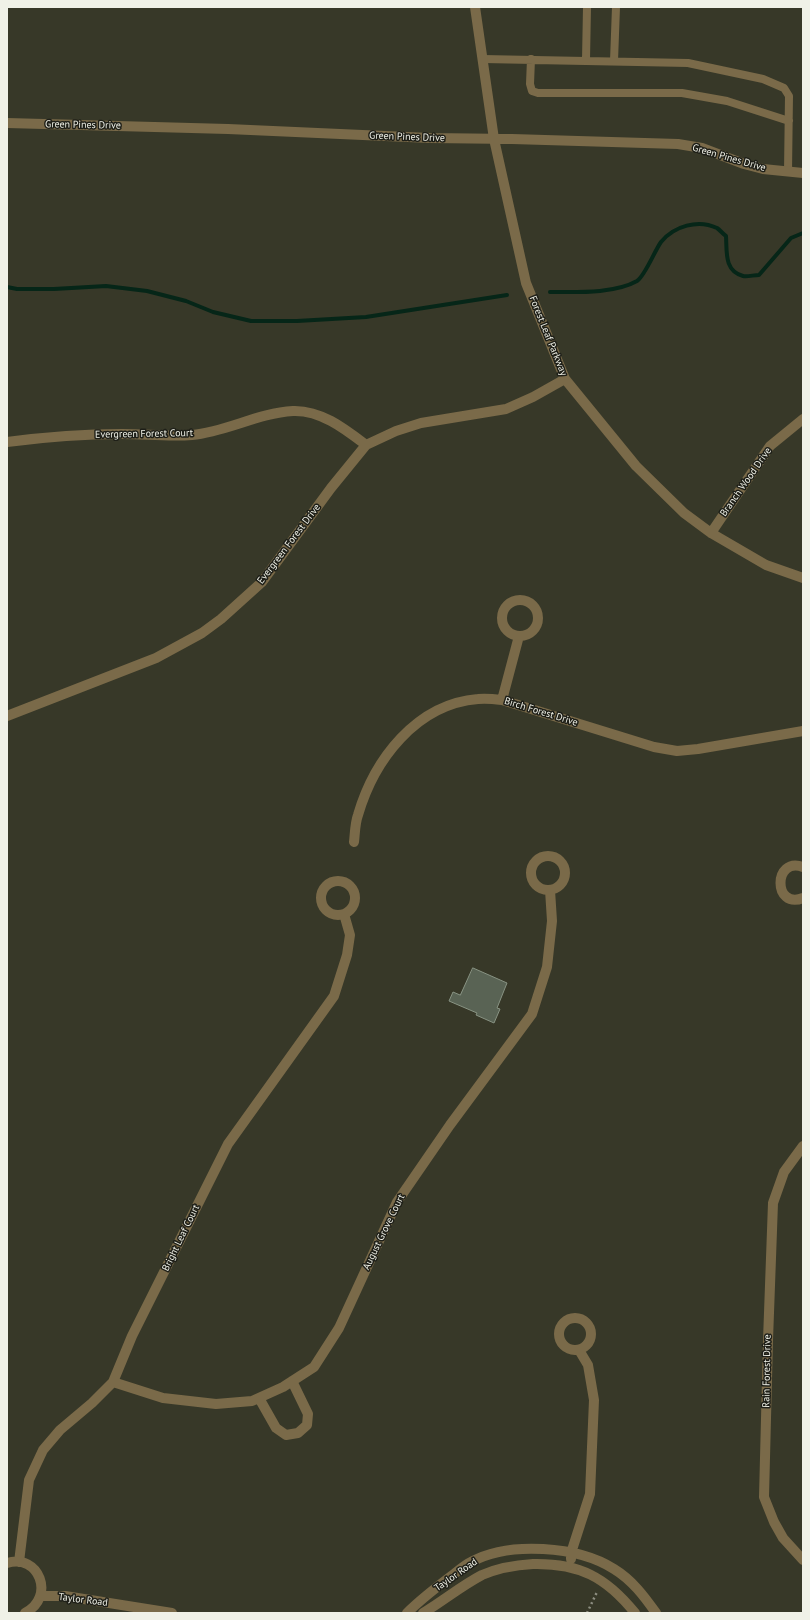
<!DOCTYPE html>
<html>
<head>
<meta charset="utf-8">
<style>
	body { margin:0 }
	#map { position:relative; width:810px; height:1620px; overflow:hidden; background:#373828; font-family:"PT Sans",sans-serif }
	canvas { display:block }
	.frame { position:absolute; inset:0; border:8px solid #f0f1e7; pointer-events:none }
</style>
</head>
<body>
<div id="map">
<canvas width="810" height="1620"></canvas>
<div class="frame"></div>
</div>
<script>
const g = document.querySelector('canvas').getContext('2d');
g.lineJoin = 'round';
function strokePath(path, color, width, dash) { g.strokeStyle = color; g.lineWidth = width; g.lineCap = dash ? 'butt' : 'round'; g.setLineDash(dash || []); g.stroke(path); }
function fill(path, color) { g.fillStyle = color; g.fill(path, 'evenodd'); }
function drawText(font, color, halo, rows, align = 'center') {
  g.font = font + ' "PT Sans",sans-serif'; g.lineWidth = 3; g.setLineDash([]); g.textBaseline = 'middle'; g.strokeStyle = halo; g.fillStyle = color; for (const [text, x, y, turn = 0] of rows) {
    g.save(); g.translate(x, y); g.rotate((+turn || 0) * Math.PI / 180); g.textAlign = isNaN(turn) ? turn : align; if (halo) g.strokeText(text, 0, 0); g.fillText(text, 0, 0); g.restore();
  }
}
strokePath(new Path2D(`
	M7,287L17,289H54L106,286L147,291L186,301L213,312L251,321H297L366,317L507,295
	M550,292C576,292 614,294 637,281C645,276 655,250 661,242C674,226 698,219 717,228C720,230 723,234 726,236C727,252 724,271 743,276C747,277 754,275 759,275L791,238L803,233`), '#062618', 4);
const building = new Path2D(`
	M473,968L507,983L497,1008L500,1009L494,1023L476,1015L477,1013L449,1001L453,992L460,995Z`);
fill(building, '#596354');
strokePath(building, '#889383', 1);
strokePath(new Path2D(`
	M587,1613L597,1592`), '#8e8f82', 2.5, [2, 3]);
strokePath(new Path2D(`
	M483,59L688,63L763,79L784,88L789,96L788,172
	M531,59L530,84L532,91L538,93H682L727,101L789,121
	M586,60L587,7
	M614,61L616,7`), '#7a6a49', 8);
strokePath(new Path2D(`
	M475,7L494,139L526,283L565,379L636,466L684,513L711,533L766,565L803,578
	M7,123L228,129L430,138L512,139L678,144L702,148L744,164L763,169L803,173
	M7,442C45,437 83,434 122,434C145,434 169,437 192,435C226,432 258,413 293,411C321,410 345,429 366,445
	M711,533L770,446L803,419
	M502 618a18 18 0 1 1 36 0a18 18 0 1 1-36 0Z
	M502,700L519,636
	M7,716L156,658L202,633L221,619L262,582L331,488L366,445L396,431L421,423L506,409L533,397L565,379
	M354,842C355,833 355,823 358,815C374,760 416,704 478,699C486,698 494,699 502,700L654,747L677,751L698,749L803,731
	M531 873a17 17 0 1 1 34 0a17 17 0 1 1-34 0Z
	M803,867C773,856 773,910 803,898
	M321 898a17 17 0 1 1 34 0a17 17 0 1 1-34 0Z
	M803,1146L784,1172L773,1203L768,1340L764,1497L774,1522L783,1538L803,1560
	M559 1334a16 16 0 1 1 32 0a16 16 0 1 1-32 0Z
	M113,1382L163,1398L216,1404L252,1401L283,1387L314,1367L339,1328L397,1202L450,1125L532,1014L547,967L552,921L550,890
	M259,1398L276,1428L286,1435L298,1433L307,1425L308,1414L292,1381
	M571,1559V1553L590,1494L594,1400L588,1365L579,1350
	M19,1562L29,1480L43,1450L60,1430L92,1403L113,1382L132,1336L228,1144L334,996L347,955L350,935L344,914
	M7,1563C39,1553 56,1597 25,1613
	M41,1596H65L172,1613
	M407,1613C421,1599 438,1586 454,1574C459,1570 465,1565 471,1562C509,1541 578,1546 614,1569C632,1580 644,1596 656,1613
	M423,1613C443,1601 461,1586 482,1575C498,1568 516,1565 533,1564C579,1563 606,1577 635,1613`), '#7a6a49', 10);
drawText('10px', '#f0f1e7', '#1e1f18', [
	["Green Pines Drive",83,125,1],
	["Green Pines Drive",407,137,2],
	["Green Pines Drive",729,158,16],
	["Forest Leaf Parkway",548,336,68],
	["Evergreen Forest Court",144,434,-1],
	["Branch Wood Drive",746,482,-55],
	["Evergreen Forest Drive",289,544,-53],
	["Birch Forest Drive",541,712,17],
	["August Grove Court",384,1232,-64],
	["Bright Leaf Court",181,1238,-64],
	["Rain Forest Drive",767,1371,-89],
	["Taylor Road",456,1575,-35],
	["Taylor Road",83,1600,7]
]);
</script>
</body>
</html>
